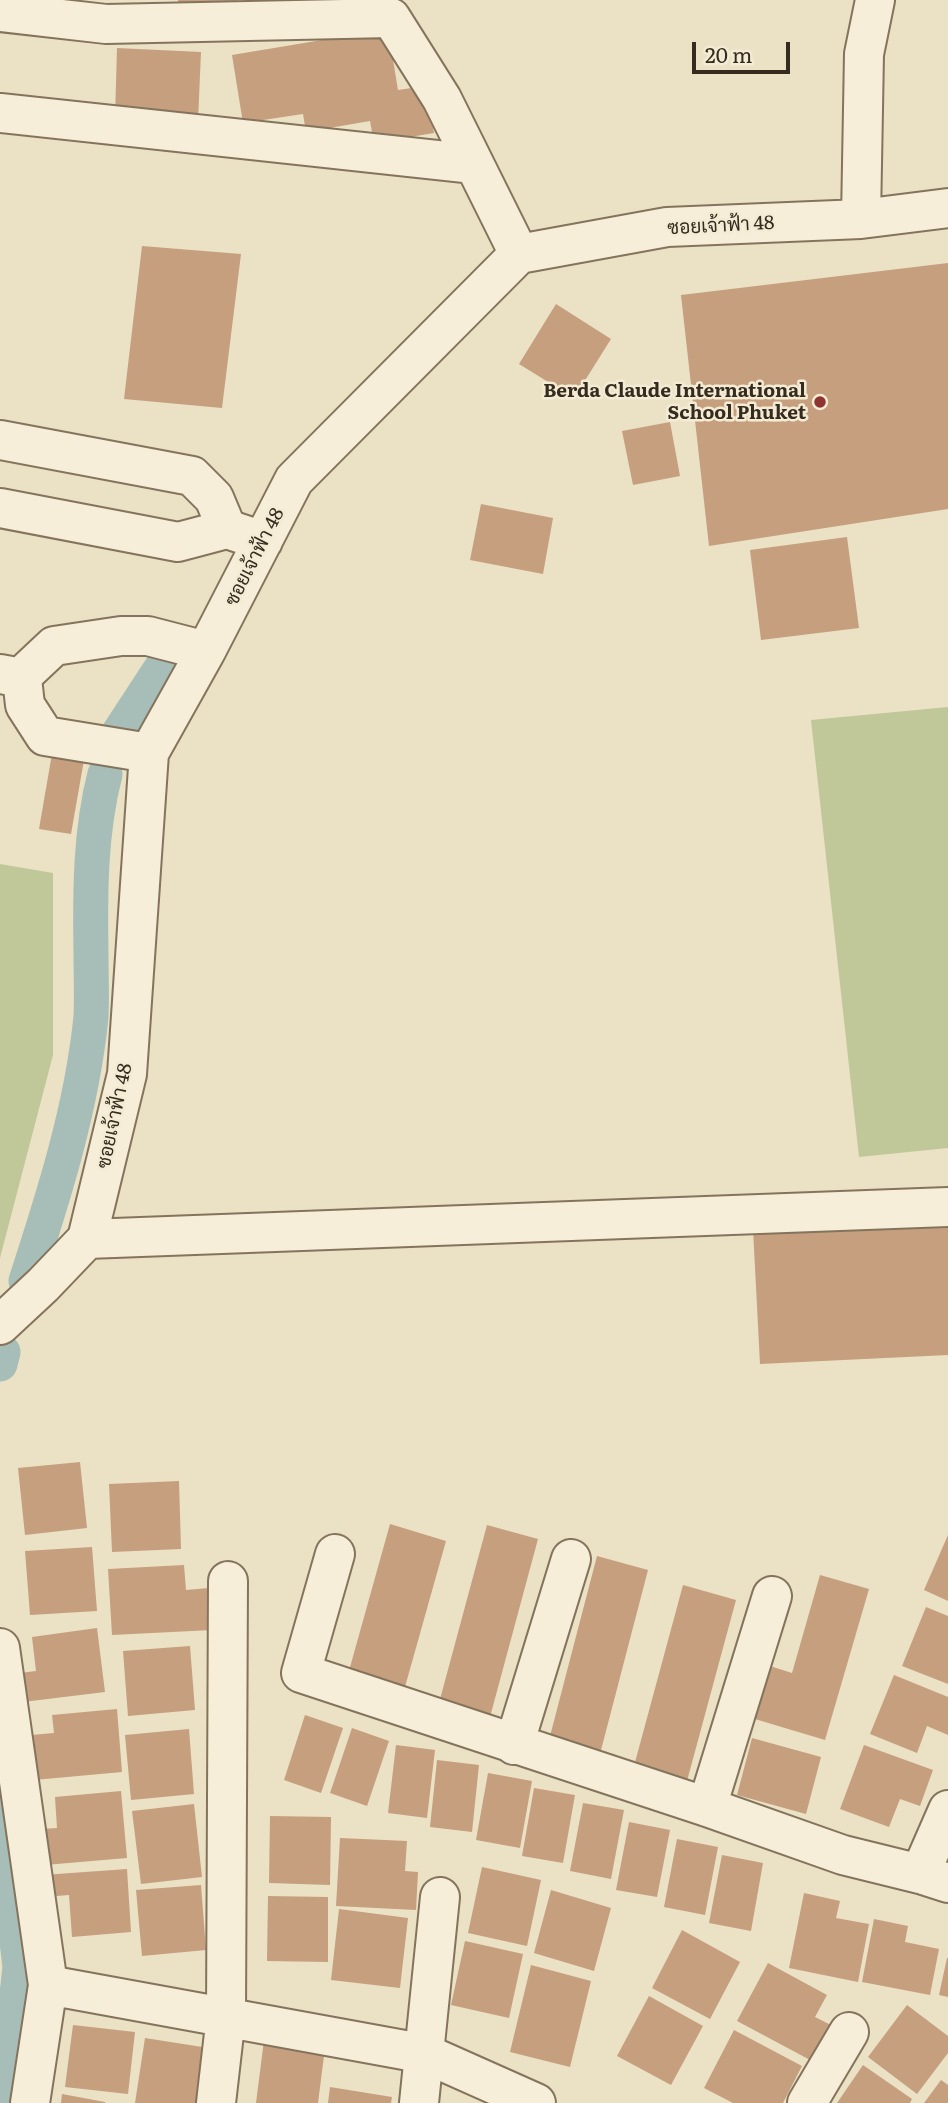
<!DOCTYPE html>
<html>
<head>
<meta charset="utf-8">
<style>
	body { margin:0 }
	#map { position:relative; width:948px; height:2103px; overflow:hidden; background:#ebe1c5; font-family:Literata,serif }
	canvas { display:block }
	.scale { position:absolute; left:692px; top:42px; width:98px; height:32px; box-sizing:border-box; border:4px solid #362b1f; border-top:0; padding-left:9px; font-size:21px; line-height:24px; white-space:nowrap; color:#362b1f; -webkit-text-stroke:5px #f3ebd4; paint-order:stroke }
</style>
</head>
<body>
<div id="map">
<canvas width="948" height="2103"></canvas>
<div class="scale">20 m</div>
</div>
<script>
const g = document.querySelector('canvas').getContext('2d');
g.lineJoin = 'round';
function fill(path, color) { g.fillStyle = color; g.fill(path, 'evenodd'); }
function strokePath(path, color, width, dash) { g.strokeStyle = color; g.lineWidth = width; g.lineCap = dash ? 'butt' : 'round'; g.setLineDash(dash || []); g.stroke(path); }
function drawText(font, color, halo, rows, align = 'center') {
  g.font = font + ' Literata,Sarabun,serif'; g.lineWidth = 5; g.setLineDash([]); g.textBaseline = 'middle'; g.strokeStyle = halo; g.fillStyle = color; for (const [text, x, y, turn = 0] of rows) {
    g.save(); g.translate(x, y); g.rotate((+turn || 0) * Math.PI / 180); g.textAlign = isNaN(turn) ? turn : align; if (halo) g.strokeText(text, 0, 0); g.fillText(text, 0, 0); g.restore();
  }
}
fill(new Path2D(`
	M948,707V1148L859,1157L811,720Z
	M0,864L53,873V1055L0,1258Z`), '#c0c89a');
strokePath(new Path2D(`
	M116,737L167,659
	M26,1281C54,1195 82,1107 91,1017C92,996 91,974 91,953C90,893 90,832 105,774
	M0,1364L3,1352
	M0,1798L20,1967L15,2012L13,2103`), '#a7beb8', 35);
fill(new Path2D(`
	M178,0H237L238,8L179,14Z
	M388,29L398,90L425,86L434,133L374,143L370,121L306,132L303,114L243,123L232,55Z
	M117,48L201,52L198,121L115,118Z
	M142,246L241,254L222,408L124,399Z
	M948,263V509L709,546L681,295Z
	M556,304L611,339L574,398L519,364Z
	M670,422L680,476L633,485L622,431Z
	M481,504L553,518L543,574L470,560Z
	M847,537L859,628L761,640L750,550Z
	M53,748L85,754L71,834L39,829Z
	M948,1219V1355L760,1364L753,1229Z
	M80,1462L87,1528L25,1535L18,1468Z
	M179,1481L181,1549L112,1552L109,1484Z
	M390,1524L446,1541L403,1694L347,1678Z
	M487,1525L538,1539L490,1717L439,1703Z
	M948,1535V1601L924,1590Z
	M92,1547L97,1611L30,1615L25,1551Z
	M597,1556L648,1570L600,1754L549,1740Z
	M184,1565L186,1590L209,1588L212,1630L112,1635L108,1569Z
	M820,1575L869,1589L825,1740L755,1719L770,1666L792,1673Z
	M683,1585L736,1600L687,1781L634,1766Z
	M926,1607L948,1616V1684L902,1666Z
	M97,1628L105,1692L23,1702L20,1673L36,1671L32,1637Z
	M190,1646L195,1710L128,1716L123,1651Z
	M894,1675L948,1697V1735L927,1726L917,1753L870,1734Z
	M117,1709L122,1772L34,1780L31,1735L54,1733L52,1715Z
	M305,1715L343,1728L321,1793L284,1780Z
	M352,1728L389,1741L367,1806L330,1793Z
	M189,1729L194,1794L131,1800L125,1735Z
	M752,1738L821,1757L806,1814L737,1795Z
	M396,1745L435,1750L427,1818L388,1813Z
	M864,1745L933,1770L920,1806L900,1799L889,1827L840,1809Z
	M437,1760L479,1765L472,1832L430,1827Z
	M488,1773L532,1781L520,1848L476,1840Z
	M534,1788L575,1795L563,1863L522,1856Z
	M121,1791L127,1858L45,1865L41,1829L57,1828L55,1797Z
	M583,1803L624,1810L611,1879L570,1871Z
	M194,1804L202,1877L141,1884L132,1811Z
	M270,1816L331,1817L330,1885L269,1883Z
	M629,1822L670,1830L657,1897L616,1890Z
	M340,1838L407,1841L405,1871L418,1872L416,1910L336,1906Z
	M677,1839L718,1847L705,1915L664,1907Z
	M722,1855L763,1863L751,1931L709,1923Z
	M482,1867L541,1880L527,1946L468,1933Z
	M127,1869L131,1932L72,1937L69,1895L44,1897L43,1875Z
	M201,1885L206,1950L142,1956L136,1890Z
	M551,1890L611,1908L594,1971L534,1953Z
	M804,1893L840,1901L836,1918L869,1924L858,1982L789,1968Z
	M268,1896L328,1897V1962L267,1961Z
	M339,1909L408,1918L400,1988L331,1980Z
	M874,1919L908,1926L905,1942L939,1949L930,1995L862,1982Z
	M682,1930L740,1962L710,2019L652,1988Z
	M465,1941L523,1954L509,2018L451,2005Z
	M947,1958H948V1997L939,1995Z
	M768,1963L827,1995L815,2017L831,2025L812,2061L737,2021Z
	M531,1965L591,1981L570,2067L510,2052Z
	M649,1996L703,2026L671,2085L617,2056Z
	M907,2005L948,2036V2053L917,2094L868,2057Z
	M73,2025L135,2032L128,2094L65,2087Z
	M734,2030L802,2066L783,2103H733L704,2088Z
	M145,2038L215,2049L207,2103H135Z
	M264,2040L325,2048L318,2103H256Z
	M863,2065L912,2099L910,2103H837Z
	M941,2080L948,2085V2103H924Z
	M330,2087L392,2097L391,2103H328Z
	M62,2094L105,2102V2103H61Z`), '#c69f7e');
const minor = new Path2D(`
	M0,12L106,24L391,18L442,99L519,254
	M0,113L474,164
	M861,219L864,54L875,0
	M0,440L192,476L214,498L227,529
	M0,508L178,542L227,529L263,541
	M0,674L22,678L25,705L45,736L149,753
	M21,677L54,646L121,636H148L206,651
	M87,1239L948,1207
	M0,1325L43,1285L87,1239L127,1074L149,753L206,651L294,480L519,254L667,227L861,219L948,208
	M335,1554L301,1673L707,1807L843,1855L920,1874L948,1883
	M0,1648L48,1985L30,2103
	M514,1745L571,1559
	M707,1807L772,1596
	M920,1874L948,1810
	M48,1985L426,2054L536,2103
	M216,2103L226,2016L228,1581
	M419,2103L440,1897
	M807,2103L849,2032`);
strokePath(minor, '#84745d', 42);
strokePath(minor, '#f6eed8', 38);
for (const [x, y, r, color] of [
	[820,402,7,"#8f3531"]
]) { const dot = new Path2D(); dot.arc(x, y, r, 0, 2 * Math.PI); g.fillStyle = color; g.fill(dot); strokePath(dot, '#f3ebd4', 2.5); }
drawText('19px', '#362b1f', '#f3ebd4', [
	["ซอยเจ้าฟ้า 48",721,226,-3],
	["ซอยเจ้าฟ้า 48",255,557,-63],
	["ซอยเจ้าฟ้า 48",115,1116,-78]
]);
drawText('bold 19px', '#362b1f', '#f3ebd4', [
	["Berda Claude International",806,391],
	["School Phuket",806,413]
], 'right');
</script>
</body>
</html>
